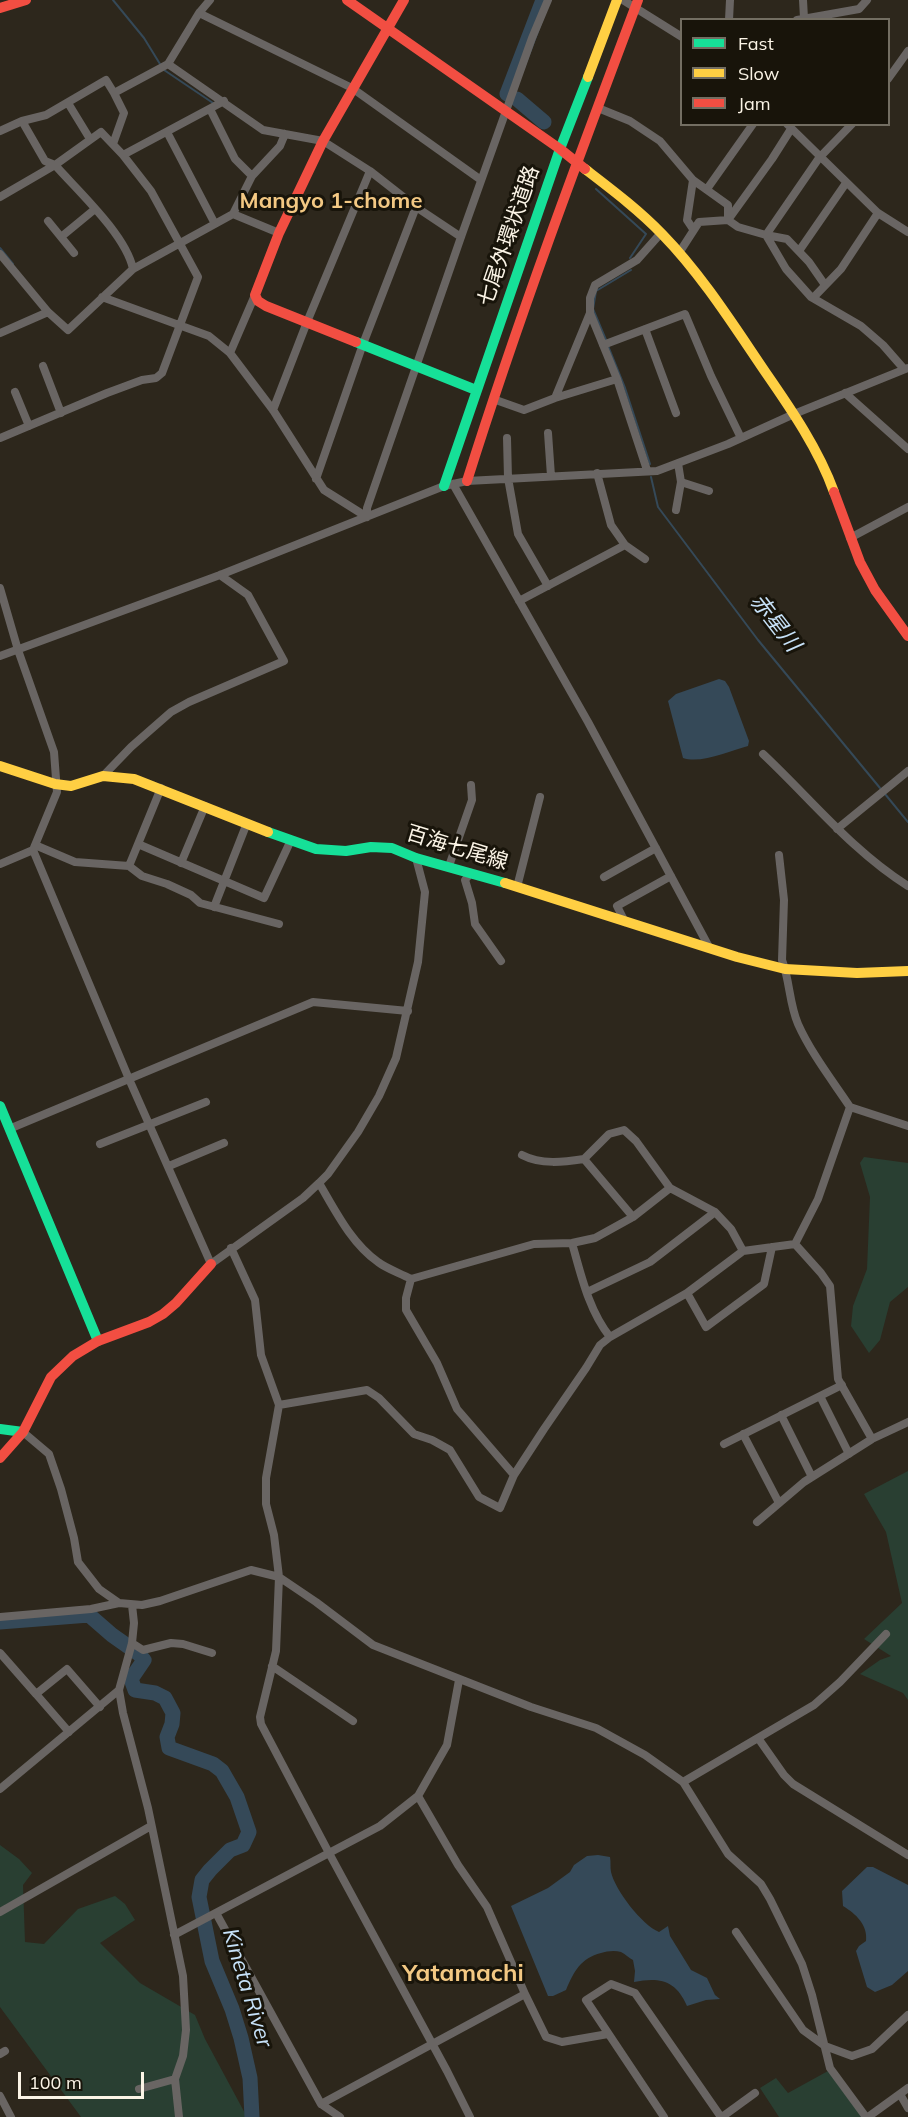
<!DOCTYPE html>
<html>
<head>
<meta charset="utf-8">
<style>
	body { margin:0 }
	#map { position:relative; width:908px; height:2117px; overflow:hidden; background:#2d271c; font-family:Mulish,sans-serif }
	canvas { display:block }
	.legend { position:absolute; left:680px; top:18px; width:210px; height:108px; box-sizing:border-box; background:#18140a; border:2px solid #736e62; margin:0; padding:8px 10px; list-style:none; font-size:18px; color:#fbf4e6 }
	.legend li { display:flex; align-items:center; gap:12px; height:30px }
	.legend b { width:30px; border:2px solid #736e62 }
	.scale { position:absolute; left:18px; top:2072px; width:126px; height:27px; box-sizing:border-box; border:3px solid #fbf4e6; border-top:0; padding-left:8px; font-size:18px; line-height:21px; white-space:nowrap; color:#fbf4e6; -webkit-text-stroke:4px #18140a; paint-order:stroke }
</style>
</head>
<body>
<div id="map">
<canvas width="908" height="2117"></canvas>
<ul class="legend">
<li><b style="height:8px;background:#16e098"></b>Fast</li>
<li><b style="height:8px;background:#ffcf43"></b>Slow</li>
<li><b style="height:8px;background:#f24e42"></b>Jam</li>
</ul>
<div class="scale">100 m</div>
</div>
<script>
const g = document.querySelector('canvas').getContext('2d');
g.lineJoin = 'round';
function fill(path, color) { g.fillStyle = color; g.fill(path, 'evenodd'); }
function strokePath(path, color, width, dash) { g.strokeStyle = color; g.lineWidth = width; g.lineCap = dash ? 'butt' : 'round'; g.setLineDash(dash || []); g.stroke(path); }
function drawText(font, color, halo, rows, align = 'center') {
  g.font = font + ' Mulish,"Noto Sans JP",sans-serif'; g.lineWidth = 6; g.setLineDash([]); g.textBaseline = 'middle'; g.strokeStyle = halo; g.fillStyle = color; for (const [text, x, y, turn = 0] of rows) {
    g.save(); g.translate(x, y); g.rotate((+turn || 0) * Math.PI / 180); g.textAlign = isNaN(turn) ? turn : align; if (halo) g.strokeText(text, 0, 0); g.fillText(text, 0, 0); g.restore();
  }
}
fill(new Path2D(`
	M864,1157L908,1163V1287L890,1302L880,1340L869,1353L851,1326L853,1306L867,1269L870,1197L860,1163Z
	M908,1471V1700L903,1693L860,1674L880,1660L891,1656L864,1639L902,1603L886,1532L864,1494Z
	M0,1845L19,1859L32,1873L23,1885L25,1942L44,1944L78,1909L115,1896L125,1904L135,1920L100,1943L140,1983L195,2015L205,2039L247,2117H81L0,2007Z
	M828,2071L862,2117H779L760,2088L776,2078L788,2093Z`), '#293f32');
fill(new Path2D(`
	M719,679L725,681L729,687L749,741L748,746C730,751 701,764 683,758L682,754L668,701L676,694Z
	M598,1855L610,1857C611,1862 610,1867 611,1872C615,1890 642,1925 659,1932L668,1926L670,1936L691,1970L707,1978L715,1995L720,1999L706,2000L687,2006C676,1980 659,1977 634,1982L635,1971L633,1960C629,1958 625,1954 621,1952C615,1950 607,1951 601,1953C581,1958 574,1971 566,1990L553,1996H548L511,1906L548,1888L570,1872L574,1865L587,1856Z
	M867,1867H873L908,1885V1971L892,1985L875,1992L867,1987L856,1951L859,1946L866,1941C868,1925 856,1914 843,1906L842,1891Z`), '#354958');
strokePath(new Path2D(`
	M113,0L144,38L160,64
	M164,70L213,103
	M596,189L646,234L630,258
	M0,248L13,264
	M606,340L593,309L596,291L631,270
	M608,346L625,388L650,464
	M651,477L658,507L758,640L880,788
	M885,794L908,822`), '#354958', 2);
strokePath(new Path2D(`
	M507,94L543,0
	M517,99L544,122
	M0,1622L89,1615L112,1635L139,1654L144,1660L131,1679L135,1690L155,1693L165,1698L173,1713L172,1724L167,1737L169,1748L213,1764L222,1771L237,1797L249,1832L243,1845L230,1850L210,1870L202,1880L199,1897L212,1961L232,2009L241,2038L250,2078L252,2117`), '#354958', 15);
strokePath(new Path2D(`
	M623,0L682,37
	M803,0L804,18
	M199,13L352,88L481,180
	M729,20L730,0
	M797,20L859,9L867,0
	M168,64L263,130L323,141L370,171L416,207L461,237
	M888,79L908,51
	M68,103L90,139
	M598,108L630,121L660,141L693,180L687,220L693,229
	M210,109L235,159L252,176
	M22,121L45,161L55,165C78,191 126,235 133,269
	M787,124L878,213L908,232
	M0,131L22,121L46,115L106,80L114,93L168,64L199,13L210,0
	M167,132L215,224
	M113,144L124,113L114,93
	M123,155L224,101
	M693,180L728,205V220
	M707,189L753,124
	M0,197L55,165L101,132L123,155L151,191L198,277L162,373L156,378L142,380L107,393L0,438
	M233,214L252,176L280,146L285,134
	M728,220L772,159L791,129
	M48,221L74,253
	M61,237L95,209
	M799,251L846,183
	M679,253L699,222L728,220L738,227L766,235L786,269L811,297L861,326L883,345L904,369
	M0,254L48,312L68,330L133,269L233,214L279,233
	M825,285L809,262L787,239L766,235L819,158L852,124
	M102,297L209,336L230,353L273,410L324,490L367,517V508L461,237L532,38L548,0
	M813,298L841,269L878,213
	M645,329L676,413
	M0,333L48,312
	M603,345L685,314L711,376L741,438
	M230,353L255,295
	M43,366L61,413
	M15,392L29,426
	M845,393L908,449
	M555,398L617,379
	M493,399L524,410L555,398L590,313
	M273,410L307,322L370,171
	M548,433L551,476
	M507,438L508,478L518,534L548,586
	M678,463L681,482L709,491
	M647,470L617,379L590,313V298L595,285L637,260L661,233
	M597,473L611,525L625,545L645,559
	M316,479L363,344L416,207
	M453,484L588,722L709,947
	M676,510L681,482
	M850,538L908,507
	M0,588L18,650L54,752L57,792L33,850L129,1079L211,1264L303,1198L319,1183L328,1174L358,1132L379,1096L396,1058L418,962L425,892L416,858
	M519,601L625,545
	M0,656L220,575L444,486L467,481L657,471L728,444L794,414L908,368
	M763,754C810,798 852,851 908,886
	M103,776L131,747L171,712L189,702L284,661L248,595L220,575
	M837,829L908,771
	M138,844L264,898L291,840
	M35,845L75,862L129,866L142,876L167,884L191,895L200,903L279,924
	M779,855L784,900L782,960C790,981 789,1003 798,1024C811,1053 832,1080 850,1107L818,1199L795,1244
	M181,863L205,806
	M0,864L33,850
	M129,866L161,788
	M449,866L472,800L471,785
	M471,873L465,880L472,903L475,924L501,961
	M604,877L656,848
	M517,887L540,797
	M214,907L247,823
	M625,922L617,906L671,876
	M850,1107L908,1126
	M9,1129L313,1002L408,1011
	M100,1144L206,1102
	M522,1155C541,1165 564,1162 584,1159
	M169,1166L224,1143
	M319,1183C335,1210 351,1243 378,1262C387,1269 400,1273 411,1279L534,1244L572,1243L595,1238L633,1217L670,1188
	M633,1217L584,1159L609,1134L624,1130L636,1141L670,1188L715,1212L731,1229L743,1251
	M572,1243C581,1275 589,1311 610,1337
	M231,1248L255,1300L261,1355L279,1405L266,1478V1504L274,1535L279,1577L276,1651L260,1717L261,1724L329,1853L447,2071L470,2117
	M411,1279L406,1298V1310L437,1363L457,1409L514,1475
	M587,1292L650,1262L715,1212
	M687,1293L706,1327L764,1284L772,1247
	M820,1396L849,1454
	M279,1405L367,1390L379,1398L414,1434L432,1440L450,1450L479,1497L500,1508L514,1475L544,1429L586,1368L600,1345L610,1337L687,1293L743,1251L795,1244L821,1273L830,1286L838,1379L872,1439
	M781,1415L812,1477
	M23,1432L49,1454L61,1489L74,1538L78,1562L99,1589L119,1603L142,1605L160,1601L251,1570L279,1577L316,1602L373,1645L531,1707L596,1728L645,1755L683,1782L728,1854L761,1884L770,1899L802,1964L812,1995L830,2068L866,2117
	M743,1434L779,1503
	M724,1444L842,1385
	M757,1522L804,1482L872,1439L908,1422
	M132,1605L134,1623L132,1643L119,1690L123,1713L148,1808L183,1976L186,2030L183,2056L175,2079L179,2117
	M0,1617L91,1609L119,1603
	M132,1643L143,1650L171,1643L183,1644L212,1653
	M0,1653L36,1694
	M272,1666L353,1721
	M69,1732L36,1694L67,1669L100,1707
	M758,1738L784,1775L793,1784L908,1855
	M683,1782L814,1705L840,1682L886,1634
	M0,1789L119,1690
	M418,1796L458,1865L487,1907L525,1994L546,2037L562,2042L608,2034
	M0,1912L151,1826
	M216,1913L321,2104L340,2117
	M736,1932L803,2030L825,2046L852,2056L872,2049L908,2015
	M174,1935L380,1826L418,1796L447,1745L459,1680
	M0,2054L5,2051
	M139,2089L175,2079
	M900,2094L908,2108
	M0,2096L11,2117
	M321,2104L525,1994
	M664,2117L586,2000L611,1984L635,1993L721,2117
	M722,2117L755,2093
	M868,2117L908,2088`), '#696563', 8);
strokePath(new Path2D(`
	M356,342L476,390
	M444,486L560,149L588,77
	M268,832L316,849L346,851L371,847L392,848L416,858L505,883
	M0,1106L98,1341
	M0,1429L23,1432`), '#16e098', 10);
strokePath(new Path2D(`
	M588,77L617,0
	M585,169C611,189 639,210 662,234C702,275 734,326 766,373C791,409 819,450 834,492
	M0,766L55,784L71,786L103,776L134,779L268,832
	M505,883L737,957L785,969L857,973L908,971`), '#ffcf43', 10);
strokePath(new Path2D(`
	M347,0L560,149L585,169
	M0,8L26,0
	M356,342L266,306L258,301L255,295L279,233L323,141L404,0
	M467,481C518,319 578,159 638,0
	M834,492L860,562L875,590L908,636
	M0,1458L23,1432L51,1377L73,1356L98,1341L149,1322L163,1314L176,1303L211,1264`), '#f24e42', 10);
drawText('21px', '#fbf4e6', '#18140a', [
	["七尾外環状道路",509,236,-71],
	["百海七尾線",457,848,17]
]);
drawText('bold 22px', '#f3c883', '#18140a', [
	["Mangyo 1-chome",331,201]
]);
drawText('italic 22px', '#c7e2f9', '#18140a', [
	["赤星川",775,623,52],
	["Kineta River",247,1988,73]
]);
drawText('bold 24px', '#f3c883', '#18140a', [
	["Yatamachi",463,1974]
]);
</script>
</body>
</html>
